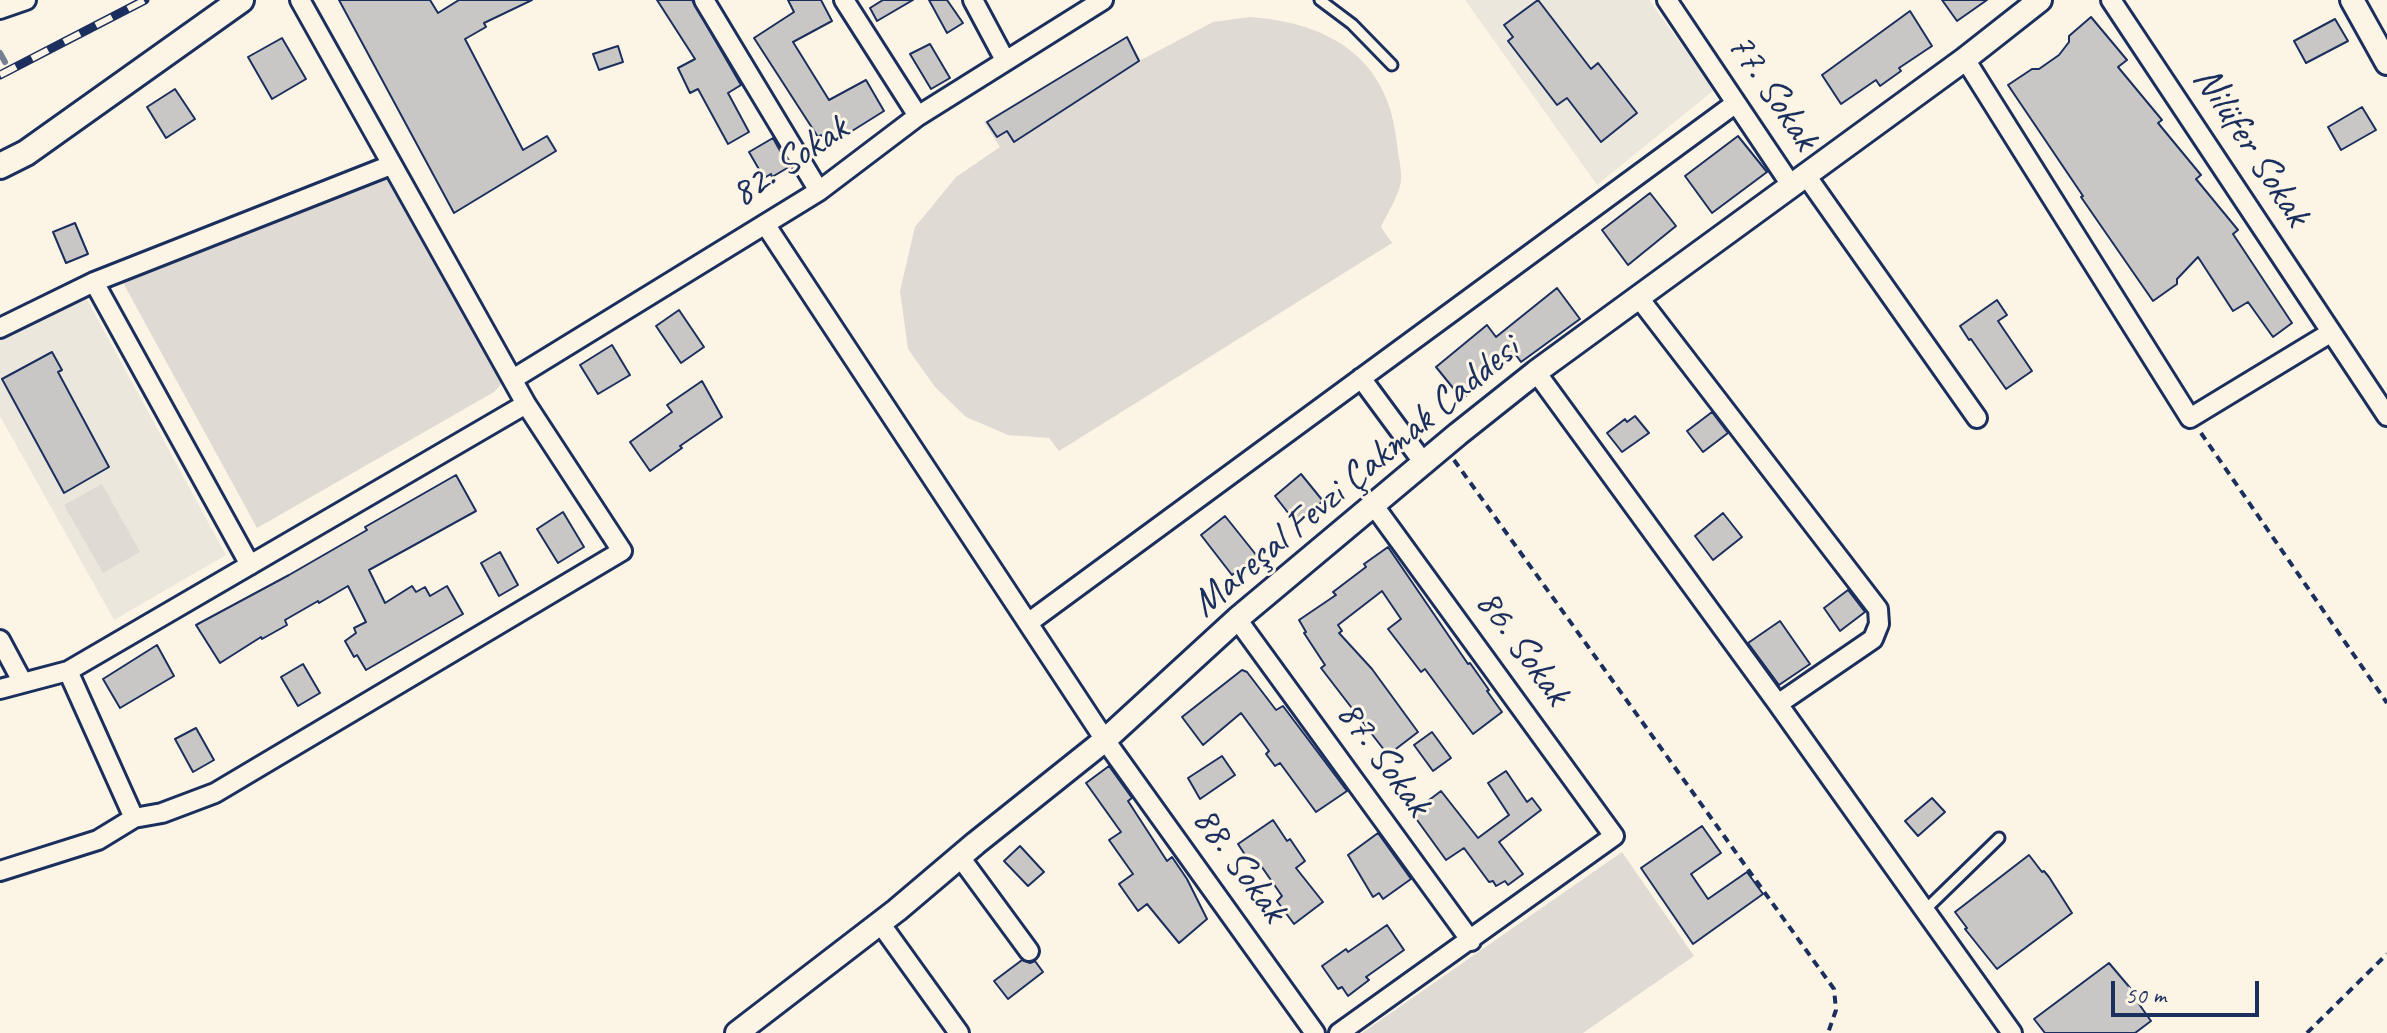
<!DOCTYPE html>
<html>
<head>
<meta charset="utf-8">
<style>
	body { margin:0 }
	#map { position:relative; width:2387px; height:1033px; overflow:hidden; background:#fcf5e5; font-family:Caveat,sans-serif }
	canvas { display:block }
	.scale { position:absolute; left:2111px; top:981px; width:148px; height:36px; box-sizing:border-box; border:4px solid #1b2f5e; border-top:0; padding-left:10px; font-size:24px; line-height:28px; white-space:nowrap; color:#1b2f5e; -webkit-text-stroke:6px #fcf5e5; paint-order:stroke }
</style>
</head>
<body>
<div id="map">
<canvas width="2387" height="1033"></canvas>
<div class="scale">50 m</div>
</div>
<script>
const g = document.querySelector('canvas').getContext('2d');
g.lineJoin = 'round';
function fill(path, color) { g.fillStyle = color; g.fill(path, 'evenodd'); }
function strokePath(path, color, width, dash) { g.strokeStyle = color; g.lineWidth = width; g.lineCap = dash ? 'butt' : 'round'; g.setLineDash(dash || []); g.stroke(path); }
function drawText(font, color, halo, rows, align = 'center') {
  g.font = font + ' Caveat,sans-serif'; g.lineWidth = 6; g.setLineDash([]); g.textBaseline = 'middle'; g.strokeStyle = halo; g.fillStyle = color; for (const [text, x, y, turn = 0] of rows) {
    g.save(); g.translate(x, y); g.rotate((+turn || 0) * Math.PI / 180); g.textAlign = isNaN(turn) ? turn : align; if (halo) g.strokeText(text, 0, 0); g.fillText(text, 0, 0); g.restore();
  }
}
fill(new Path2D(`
	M1465,0H1649L1714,90L1597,185Z
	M84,294L226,555L114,620L0,416V337Z`), '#ece7dc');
fill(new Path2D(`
	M1250,17C1330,23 1389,58 1397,144C1398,156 1402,170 1401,181C1399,196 1387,213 1381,227L1392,243L1059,451L1049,438L1008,435L966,417L935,387L908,349L900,291L915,227L956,177L1000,147L984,122L1127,37L1141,60L1213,22Z
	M390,165L504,381L494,392L257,528L115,268Z
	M102,484L140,552L103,573L64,505Z
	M1622,852L1694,956L1583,1033H1362Z`), '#dfdbd4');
strokePath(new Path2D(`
	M0,53L5,62`), '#767f94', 6);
const building = new Path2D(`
	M339,0H430L438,13L459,0H532L484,23L486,27L465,39L523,150L547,136L556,151L454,213Z
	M657,0H692L741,85L728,93L749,132L728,144L698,89L690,93L678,68L695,59Z
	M788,0H821L832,21L793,42L829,100L866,80L884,111L828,146L821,135L818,137L754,38L794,12Z
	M883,0H913L877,21L870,8Z
	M929,0H947L963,23L947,33Z
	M1538,0L1591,69L1598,63L1637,113L1601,142L1567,98L1557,105L1508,41L1513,37L1504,25Z
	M1942,0H1987L1957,21Z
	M1910,11L1932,46L1899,68L1901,71L1880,86L1876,80L1841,104L1822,75Z
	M2091,17L2127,60L2118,67L2162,120L2158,123L2201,175L2196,179L2238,230L2233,234L2292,323L2273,337L2248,302L2233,311L2198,257L2177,279V284L2153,301L2081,197L2083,196L2008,85L2032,69H2039L2059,55L2069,42V36Z
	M2335,19L2348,41L2306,63L2294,41Z
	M1127,37L1139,61L1014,142L1007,131L997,137L987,122Z
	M282,38L306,79L272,99L248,57Z
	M930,44L950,78L931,89L910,54Z
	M618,46L623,62L599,70L593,54Z
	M175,89L195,119L166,138L147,107Z
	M2362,107L2376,130L2341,150L2328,127Z
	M1738,136L1767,172L1712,213L1685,176Z
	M773,138L789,167L772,177L771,174L764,178L749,152Z
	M1650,193L1676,226L1628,265L1602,230Z
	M75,223L88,254L66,263L53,232Z
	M1557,288L1580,319L1521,362L1516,355L1462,399L1436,367L1487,325L1496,337Z
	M1997,300L2007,315L1998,321L2032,371L2006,389L1971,339L1969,340L1960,326Z
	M679,310L704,347L681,363L656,326Z
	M612,345L630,375L598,394L580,365Z
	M52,352L62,370L58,372L109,467L64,493L2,379Z
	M702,381L722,417L680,446L682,448L650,471L630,442L672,412L667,405Z
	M1712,412L1728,433L1703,452L1687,431Z
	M1635,416L1649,433L1622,452L1607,433L1625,419L1627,422Z
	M1301,474L1323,501L1296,523L1275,496Z
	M456,475L476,511L369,570L385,603L412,586L416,592L425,587L430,596L447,586L463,614L366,670L357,655L354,657L345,641L356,633L354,628L366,622L348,586L319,603L318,601L285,620L287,625L262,639L261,637L220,663L196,625L289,575L367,530L365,527Z
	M563,512L584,547L558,563L537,529Z
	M1723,513L1742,537L1713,560L1695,536Z
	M1225,516L1257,556L1232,575L1201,535Z
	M1388,547L1468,664L1470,663L1489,690L1487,691L1502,712L1473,734L1425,669L1421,672L1388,629L1401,619L1382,591L1338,625L1342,631L1339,633L1372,669L1418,732L1388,755L1321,668L1325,665L1304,633L1306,632L1299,620L1336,595L1333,592L1366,567L1364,564Z
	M500,552L518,585L499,596L481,563Z
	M1848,590L1865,612L1840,631L1824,608Z
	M1780,621L1810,664L1779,685L1748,643Z
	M157,645L174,676L120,708L103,679Z
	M303,664L320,693L298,706L281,677Z
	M1242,670L1247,672L1276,710L1283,706L1347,791L1316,812L1280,763L1275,766L1266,754L1269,751L1241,713L1203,745L1182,717Z
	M196,728L214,760L193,772L175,739Z
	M1432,732L1451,758L1433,771L1414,745Z
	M1222,756L1235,775L1200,799L1188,778Z
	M1109,766L1132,798L1128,801L1167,861L1172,857L1187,879L1207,919L1179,943L1147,904L1138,911L1119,884L1133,874L1109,840L1121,832L1086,783Z
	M1506,771L1527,802L1532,798L1541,810L1499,842L1523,874L1508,885L1505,881L1496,886L1493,881L1489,882L1464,848L1446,860L1412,813L1441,791L1478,838L1509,815L1488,783Z
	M1932,798L1945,812L1918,836L1905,821Z
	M1273,820L1287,841L1290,839L1305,861L1296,868L1323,902L1294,924L1277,901L1282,896L1257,860L1251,864L1238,844Z
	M1702,826L1721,853L1691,874L1708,899L1747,872L1763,894L1693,944L1641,868Z
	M1378,833L1411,879L1383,899L1379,893L1373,897L1348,855Z
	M1020,846L1044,872L1028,886L1004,861Z
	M2029,855L2042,872L2044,871L2049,877L2072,913L1997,969L1965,929L1967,928L1955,912Z
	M1387,925L1404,950L1366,977L1369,980L1348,996L1342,987L1338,989L1322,966L1346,949L1348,952Z
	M1022,960L1030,963L1035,961L1043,972L1008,999L994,981Z
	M2109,963L2142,1002L2139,1004L2151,1021L2135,1033H2045L2034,1019Z`);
fill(building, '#c8c7c6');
strokePath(building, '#1b2f5e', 2);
const service = new Path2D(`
	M1320,0L1352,24L1392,65
	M1925,910L1999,838`);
const minor = new Path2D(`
	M704,0L819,191
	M844,0L918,116
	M973,0L1005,60
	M1667,0L1791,185
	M2111,0L2387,416
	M0,9L26,0
	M1965,59L2190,418L2330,333
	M1805,174L1977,418
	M765,224L1105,740L1315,1033
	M1639,298L1878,609L1879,624L1873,639L1778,704
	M0,328L94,282
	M1536,372L1778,704L2012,1033
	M1361,378L1423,462
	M513,379L819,191L918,116L1103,0
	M250,565L94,282L391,165
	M1237,619L1471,941
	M1028,623L1736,103
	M0,640L23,683
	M68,671L134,818
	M0,689L68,671L526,404
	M960,857L1029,951
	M0,871L98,840L134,818L162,813L215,793L622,551L526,404L300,0
	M880,923L959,1033
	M1339,1033L1614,836L1372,503`);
const tertiary = new Path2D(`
	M2352,0L2387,63
	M737,1033L897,910L976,843L1105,740L1237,619L1458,434L1536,372L1965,59L2040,0`);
const secondary = new Path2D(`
	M0,166L26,153L241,0`);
strokePath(service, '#1b2f5e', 15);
strokePath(minor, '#1b2f5e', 24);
strokePath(tertiary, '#1b2f5e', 28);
strokePath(secondary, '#1b2f5e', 30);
strokePath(new Path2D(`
	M2201,433L2387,703
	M1454,460L1834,989L1836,1010L1828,1033
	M2307,1033L2387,954`), '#1b2f5e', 4, [8, 6]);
strokePath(service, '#fcf5e5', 9);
strokePath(minor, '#fcf5e5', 18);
strokePath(tertiary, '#fcf5e5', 22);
strokePath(secondary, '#fcf5e5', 24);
const rail = new Path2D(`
	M0,75L145,0`);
strokePath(rail, '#1b2f5e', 9);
strokePath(rail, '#fcf5e5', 6, [18]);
drawText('40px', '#1b2f5e', '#fcf5e5', [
	["77. Sokak",1772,92,56],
	["Nilüfer Sokak",2251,147,57],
	["82. Sokak",790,162,-34],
	["Mareşal Fevzi Çakmak Caddesi",1356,477,-40],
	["86. Sokak",1522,648,54],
	["87. Sokak",1383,759,54],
	["88. Sokak",1239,865,54]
]);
</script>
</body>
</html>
